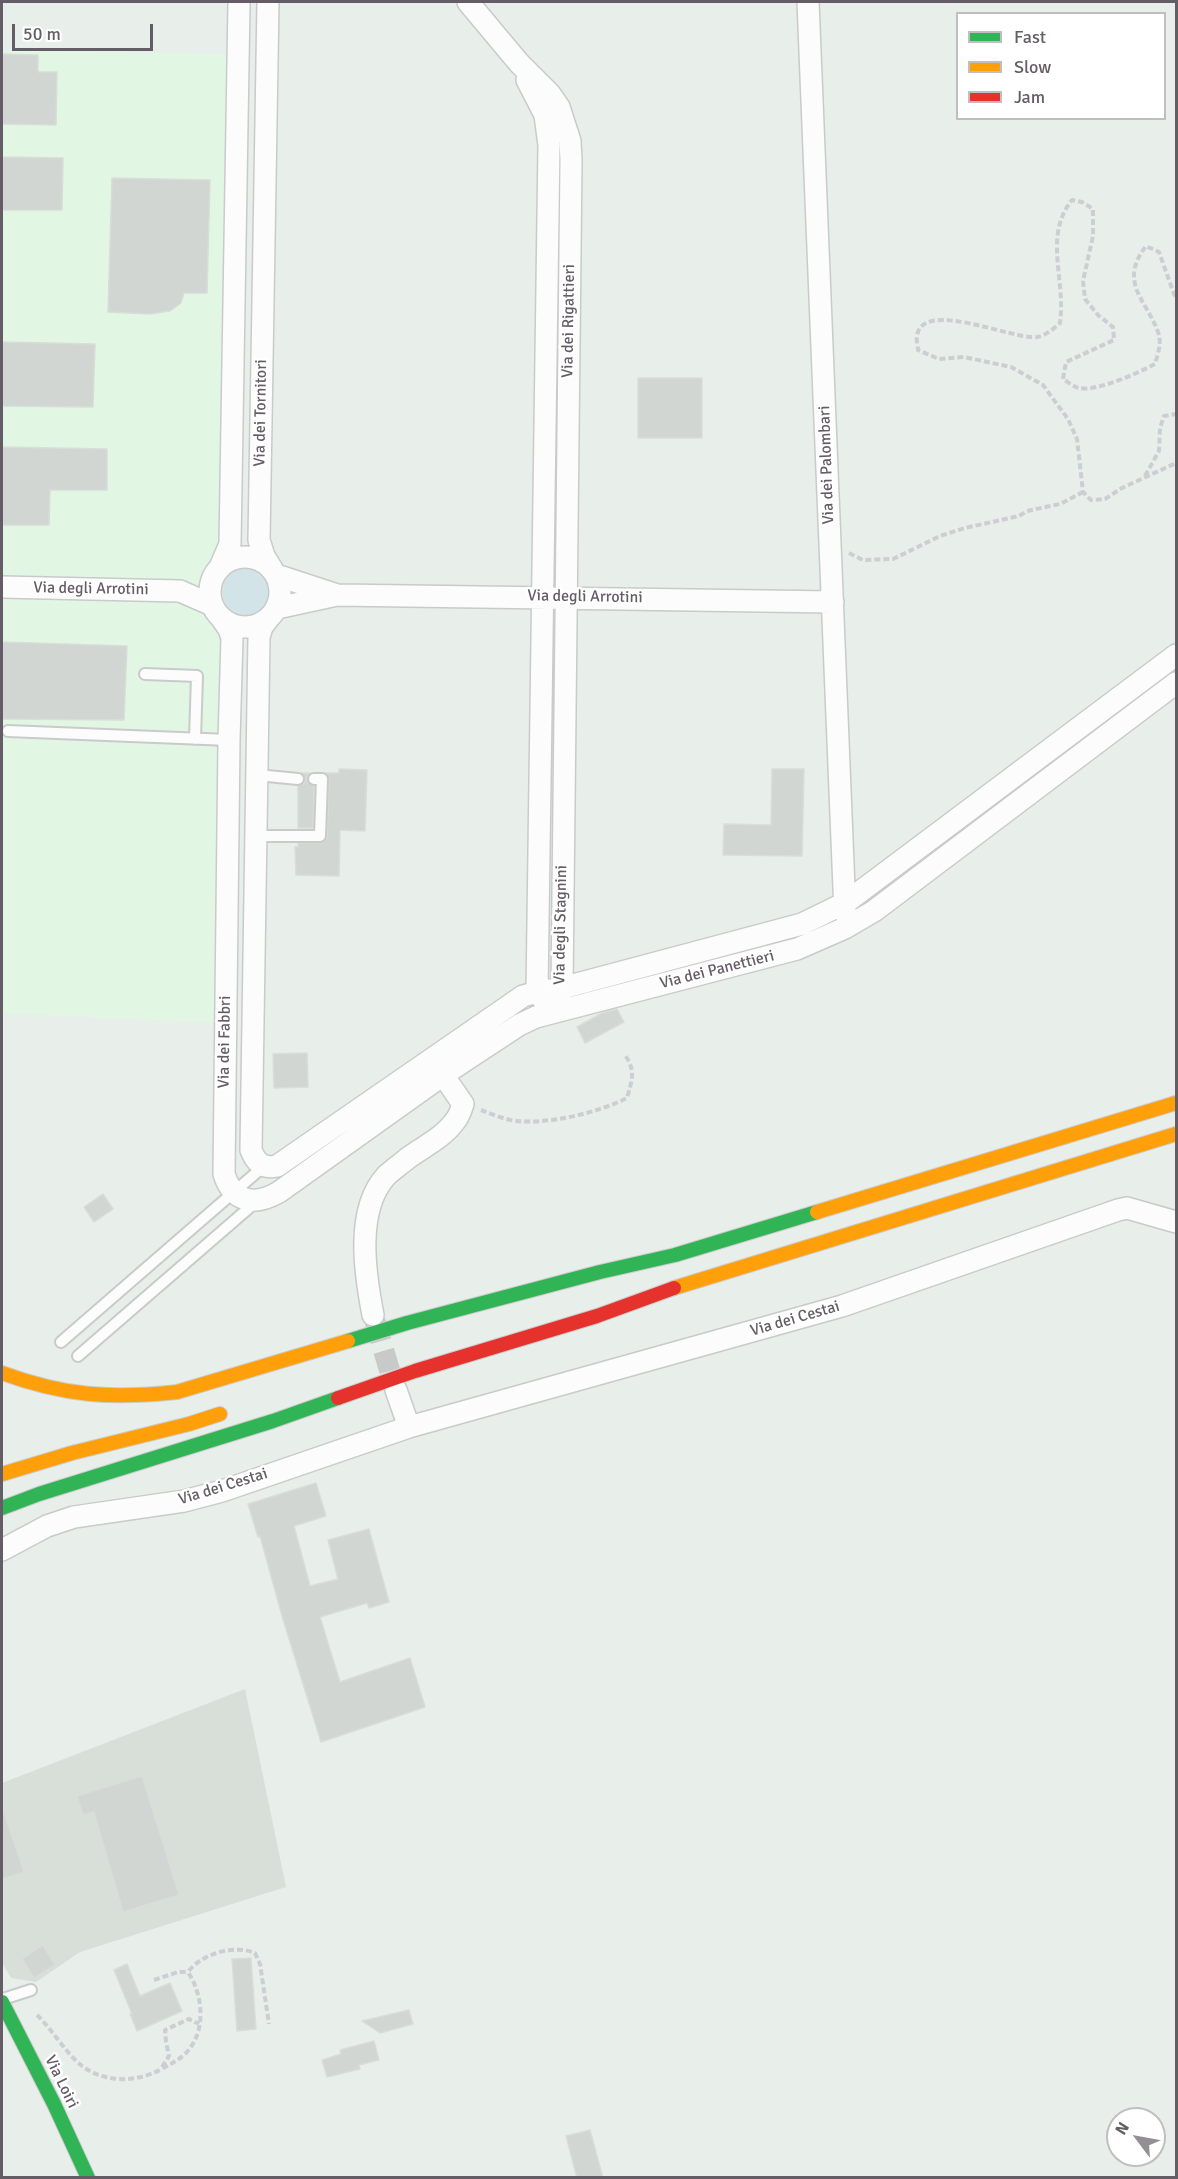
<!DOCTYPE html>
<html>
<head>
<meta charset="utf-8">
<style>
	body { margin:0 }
	#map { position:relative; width:1178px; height:2179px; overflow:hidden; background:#e8eee9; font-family:Signika,sans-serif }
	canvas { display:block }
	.frame { position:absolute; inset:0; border:3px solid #655d66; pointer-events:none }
	.legend { position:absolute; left:956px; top:12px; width:210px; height:108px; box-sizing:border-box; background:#fff; border:2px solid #c1bec2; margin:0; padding:8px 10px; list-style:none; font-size:18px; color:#655d66 }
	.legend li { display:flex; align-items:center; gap:12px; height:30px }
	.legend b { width:30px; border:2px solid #c1bec2 }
	.north { position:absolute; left:1106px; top:2107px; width:60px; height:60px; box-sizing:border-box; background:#fff; border:2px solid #c1bec2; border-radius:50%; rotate:302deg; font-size:16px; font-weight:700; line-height:24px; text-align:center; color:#655d66 }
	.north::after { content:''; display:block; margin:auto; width:21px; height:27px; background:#939094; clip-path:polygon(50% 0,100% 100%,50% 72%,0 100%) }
	.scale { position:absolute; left:12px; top:24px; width:141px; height:27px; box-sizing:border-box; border:3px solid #655d66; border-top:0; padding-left:8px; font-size:18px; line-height:21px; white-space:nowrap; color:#655d66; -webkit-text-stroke:4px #fff; paint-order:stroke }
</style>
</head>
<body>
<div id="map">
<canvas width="1178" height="2179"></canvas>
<div class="frame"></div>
<ul class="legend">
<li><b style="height:8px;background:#30b455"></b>Fast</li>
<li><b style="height:8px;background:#ff9f0a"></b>Slow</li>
<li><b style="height:8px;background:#e5322d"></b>Jam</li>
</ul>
<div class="north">N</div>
<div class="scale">50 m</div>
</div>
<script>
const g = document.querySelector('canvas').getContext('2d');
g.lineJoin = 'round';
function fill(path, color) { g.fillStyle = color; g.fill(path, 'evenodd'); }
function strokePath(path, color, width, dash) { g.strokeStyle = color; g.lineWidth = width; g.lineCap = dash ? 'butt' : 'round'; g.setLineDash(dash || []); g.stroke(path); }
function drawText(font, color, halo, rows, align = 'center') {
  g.font = font + ' Signika,sans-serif'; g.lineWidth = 5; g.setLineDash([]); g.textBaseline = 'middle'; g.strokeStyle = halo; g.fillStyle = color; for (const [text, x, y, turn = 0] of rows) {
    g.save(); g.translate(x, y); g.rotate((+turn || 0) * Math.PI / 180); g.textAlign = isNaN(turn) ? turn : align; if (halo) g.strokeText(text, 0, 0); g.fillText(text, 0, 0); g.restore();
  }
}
fill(new Path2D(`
	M2,50L230,54L219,1023L2,1013Z`), '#e1f7e4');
fill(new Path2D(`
	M245,1689L286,1887L80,1952L36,1982L11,1978L2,1963V1783Z`), '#d8dfd8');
fill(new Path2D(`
	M222 592a24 24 0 1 1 48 0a24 24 0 1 1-48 0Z`), '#d3e4e8');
const building = new Path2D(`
	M2,54L38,55V72H57L56,125L2,124Z
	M2,157L63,158L62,210H2Z
	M112,178L210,180L207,293H184L181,303L170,311L150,314L108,312Z
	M2,342L95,344L93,407L2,406Z
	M638,378H702V438H638Z
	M2,447L107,449V490H50L49,525H2Z
	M2,642L127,646L124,720L2,719Z
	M339,769L367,770L365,831L340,830L339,876L296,875L295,847H298V843H321L327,839L329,779L326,773H339Z
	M772,769H804L802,856L723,855L724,824L771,825Z
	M302,773H310L307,776V782L314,786L313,828H298V786L304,784L305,779Z
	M617,1009L624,1022L585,1043L577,1027L602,1013Z
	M307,1053L308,1087L274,1088L273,1054Z
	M103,1194L113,1209L94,1222L84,1207Z
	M316,1483L326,1516L294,1526L310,1586L338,1579L328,1540L369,1529L389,1602L369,1608L367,1603L320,1617L340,1682L410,1658L425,1707L321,1742L282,1616L260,1536L258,1537L248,1504Z
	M142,1776L179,1895L123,1912L94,1812L83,1815L77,1796Z
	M4,1813L24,1872L2,1879V1814Z
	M43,1945L55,1965L34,1978L22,1959Z
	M251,1958L256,2029L237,2031L232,1959Z
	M127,1964L140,1996L170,1983L182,2011L137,2031L130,2014H132L114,1970Z
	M409,2010L413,2024L380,2033L362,2021Z
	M374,2041L379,2060L359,2065L360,2069L327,2077L322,2060L341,2054L340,2050Z
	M590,2130L603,2178H577L566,2136Z`);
fill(building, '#d1d6d2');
strokePath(building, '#d8ddd8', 1.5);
strokePath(new Path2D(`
	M375,1321L395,1389`), '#c7cac8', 21, [21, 10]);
const lane = new Path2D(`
	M145,674L197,676L195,739
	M8,731L229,740
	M257,775L298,779
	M255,836H320L322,779H314
	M61,1342L264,1166
	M78,1356L257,1201
	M3,1999L31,1990`);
const street = new Path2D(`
	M268,2L259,540L264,556L272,569
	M468,2L519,63L550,94L559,107L570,141L571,160L562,988L557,1001
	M808,2L845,913
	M527,80L545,115L549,145L537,992L545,1002
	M210 592a35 35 0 1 1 70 0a35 35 0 1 1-70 0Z
	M221,565L230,544L239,2
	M276,575L337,595
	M2,587L180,591L212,605
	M277,608L337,595L833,602
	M271,615L262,627L259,637L251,1150C256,1163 263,1169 277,1166L523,996L537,992L562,988L802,924L845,903L1176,655
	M222,619L229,629L232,638L229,740L224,1174C233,1203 255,1206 279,1192L443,1075L519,1025L536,1017L797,949L845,928L874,911L1176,683
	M373,1315C365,1274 355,1210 386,1176C392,1170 401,1164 408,1158C423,1147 444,1137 455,1121C459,1117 461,1110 463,1104L443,1075
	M396,1390L409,1427
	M2,1550L47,1526L74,1517L184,1501L222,1491L409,1427L842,1306L1118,1210L1127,1208L1176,1222`);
const fast = new Path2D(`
	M348,1341L407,1323L600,1272L675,1255L817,1212
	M2,1508L39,1494L273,1421L338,1398
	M2,2002L54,2104L88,2178`);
const slow = new Path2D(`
	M817,1212L1176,1103
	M674,1288L1176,1134
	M2,1373C65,1396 110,1399 177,1392L348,1341
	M2,1474L72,1453L189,1424L220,1414`);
const jam = new Path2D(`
	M338,1398L415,1371L597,1316L674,1288`);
strokePath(lane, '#c9caca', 14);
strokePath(street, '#c9caca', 24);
strokePath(fast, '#cccccd', 16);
strokePath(slow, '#cccccd', 16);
strokePath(jam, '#cccccd', 16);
strokePath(new Path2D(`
	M1176,296L1174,294L1159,252L1146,246C1118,283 1146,299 1158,332C1162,343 1158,353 1155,364C1140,372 1097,392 1079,388C1074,387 1068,382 1063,379L1066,362L1114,340L1113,327L1098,315L1085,299L1083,281L1093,236V209L1082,202L1072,200C1043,236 1066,279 1060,323C1054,328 1046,336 1037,337C1012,340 922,298 917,336C916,340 918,346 918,350L939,359L964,357L1011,367L1043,385L1068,419L1077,439L1083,492L1091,500L1105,499L1122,488L1176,463
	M1145,476L1159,451L1160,428L1164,416L1176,414
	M849,553L863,560L893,559L940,536L965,528L1019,516L1027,511L1060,504L1083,492
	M481,1110C492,1114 505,1120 517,1121C550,1124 597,1113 627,1098C632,1080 636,1071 625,1055
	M154,1980L178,1972H188
	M37,2015C54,2031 70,2061 90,2071C112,2083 138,2081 160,2070C170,2064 178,2061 186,2053C207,2031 203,1995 188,1972C201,1954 234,1944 255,1953L260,1964L269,2024
	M162,2067L169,2056L166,2042L165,2030L189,2019L199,2024`), '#cdced3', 4, [6, 3]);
strokePath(lane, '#fcfcfc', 10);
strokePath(street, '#fcfcfc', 21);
strokePath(fast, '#30b455', 14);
strokePath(slow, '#ff9f0a', 14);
strokePath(jam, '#e5322d', 14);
drawText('16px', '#655d66', '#fff', [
	["Via dei Rigattieri",569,321,-89],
	["Via dei Tornitori",261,413,-89],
	["Via dei Palombari",827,465,-92],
	["Via degli Arrotini",91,589,1],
	["Via degli Arrotini",585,597,1],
	["Via degli Stagnini",561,925,-89],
	["Via dei Panettieri",717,970,-14],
	["Via dei Fabbri",225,1042,-89],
	["Via dei Cestai",795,1319,-16],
	["Via dei Cestai",223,1487,-17],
	["Via Loiri",61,2082,64]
]);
</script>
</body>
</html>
